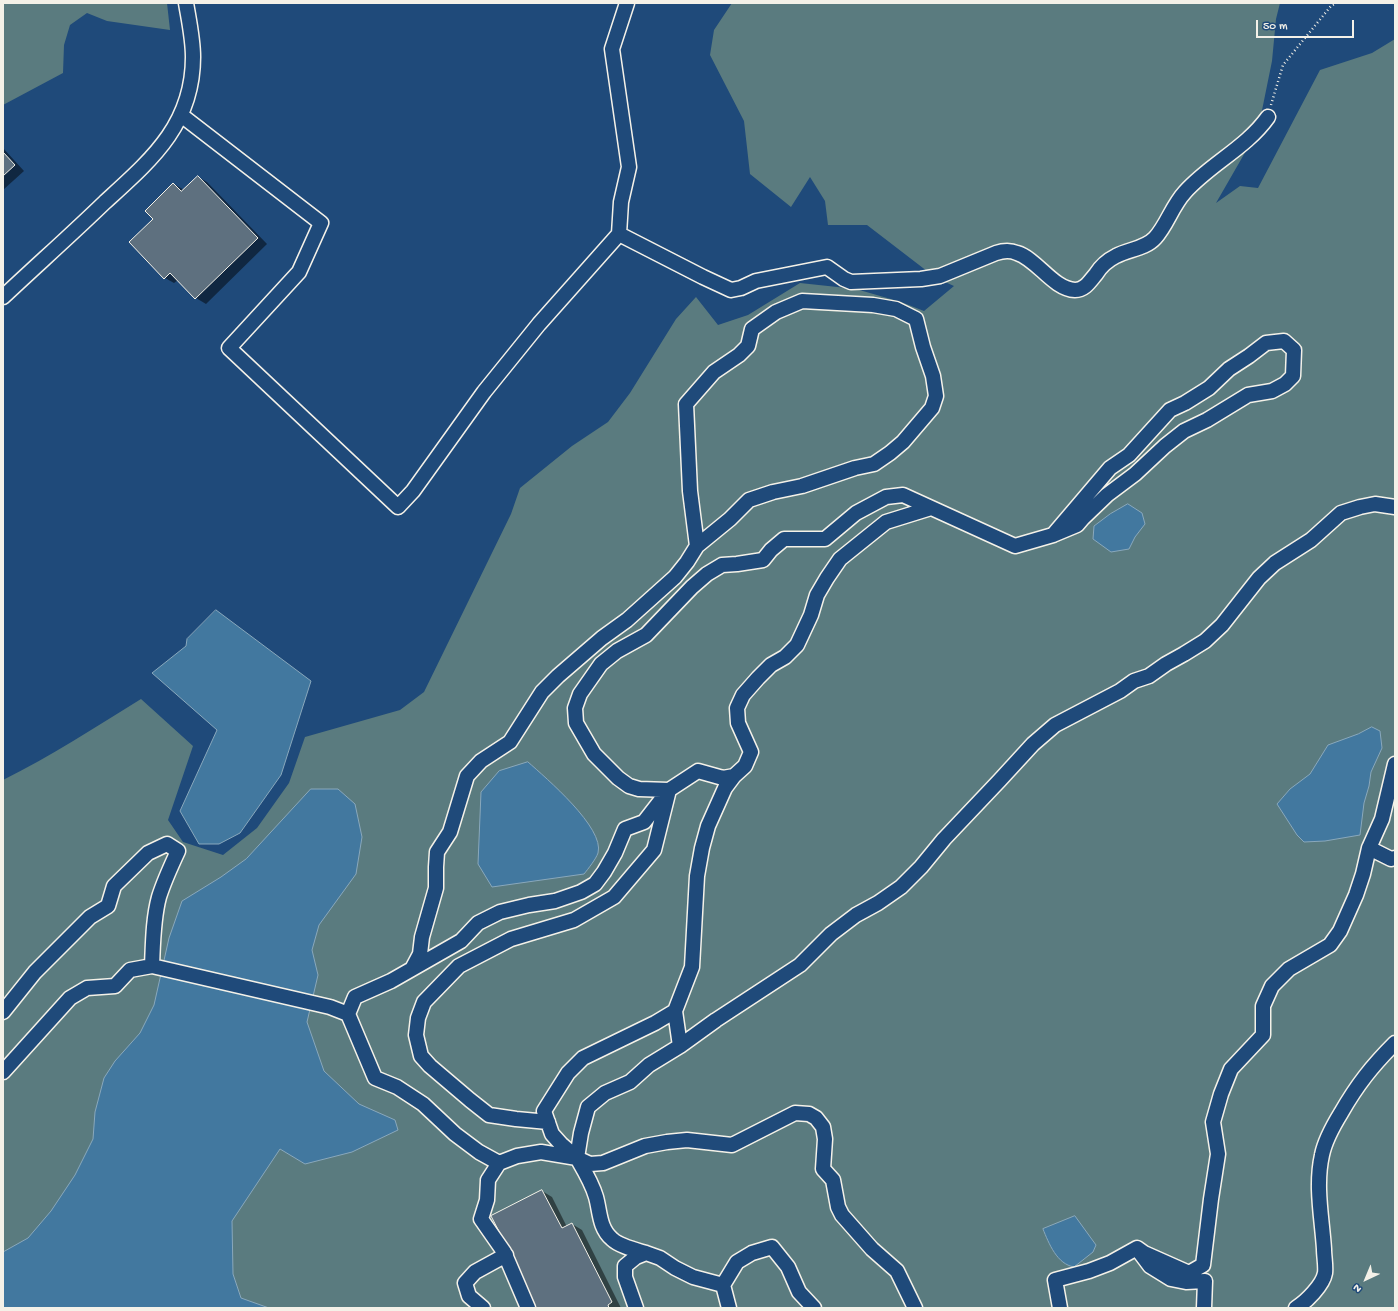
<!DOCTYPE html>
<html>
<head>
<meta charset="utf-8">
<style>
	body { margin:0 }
	#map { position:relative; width:1398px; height:1311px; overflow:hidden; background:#1f4a7a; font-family:"Gochi Hand",sans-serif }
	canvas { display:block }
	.frame { position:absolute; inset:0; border:4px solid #f4f1e8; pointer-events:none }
	.north { position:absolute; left:1346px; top:1259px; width:40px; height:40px; -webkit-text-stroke:3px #1f4a7a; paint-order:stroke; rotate:224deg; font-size:11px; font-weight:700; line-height:16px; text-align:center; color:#f4f1e8 }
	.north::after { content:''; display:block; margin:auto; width:14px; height:18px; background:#f4f1e8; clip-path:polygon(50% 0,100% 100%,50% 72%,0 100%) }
	.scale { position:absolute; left:1256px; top:20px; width:98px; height:18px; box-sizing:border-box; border:2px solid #f4f1e8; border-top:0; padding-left:5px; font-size:12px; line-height:14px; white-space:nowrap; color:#f4f1e8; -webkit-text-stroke:3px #1f4a7a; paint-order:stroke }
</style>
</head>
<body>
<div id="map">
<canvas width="1398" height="1311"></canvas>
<div class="frame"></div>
<div class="north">N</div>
<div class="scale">50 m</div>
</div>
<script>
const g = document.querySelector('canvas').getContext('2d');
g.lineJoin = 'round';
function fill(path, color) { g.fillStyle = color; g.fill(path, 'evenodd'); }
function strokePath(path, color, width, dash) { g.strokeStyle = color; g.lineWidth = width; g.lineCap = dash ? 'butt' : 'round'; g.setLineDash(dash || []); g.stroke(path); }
fill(new Path2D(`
	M3,3H167L170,30L107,21L87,13L70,25L64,45L63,73L3,105Z
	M732,3H1280L1276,19L1272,61L1258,130L1216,203L1240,186L1258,188L1320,70L1372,53L1395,39V1308H3V780C51,756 96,727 141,699L193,746L168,820L183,842L223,855L257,828L289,783L305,737L400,710L424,692L511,514L520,488L572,446L608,422L630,393L676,319L696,297L718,325L748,315L800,283L856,289L901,302L924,311L954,286L936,278L867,225H828L825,201L810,177L791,207L750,174L744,121L710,55L714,30Z`), '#5a7b7f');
const water = new Path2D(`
	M1128,504L1142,513L1145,524L1135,537L1129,549L1111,552L1093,539L1094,526L1110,514Z
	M216,610L311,681L281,775L240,833L219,844H199L180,811L217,730L152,673L186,646L187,639Z
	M1372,727L1380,731L1382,748L1371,772L1369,786L1364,803L1360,835L1325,841L1304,842L1297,835L1277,804L1290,789L1310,774L1328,745L1358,734Z
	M528,762C546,778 605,828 598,853C596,859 588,869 584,874L492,887L478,864L481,792L499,771Z
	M311,789H338L355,804L362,837L356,874L319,925L312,950L318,975L307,1022L324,1071L359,1104L395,1120L398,1130L352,1152L305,1164L280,1149L232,1221L233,1274L241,1298L269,1308H3V1252L28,1238L51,1211L75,1175L93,1139L95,1112L104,1078L115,1061L140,1033L154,1005L169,938L182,901L221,877L246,859Z
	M1075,1216L1096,1245L1093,1252L1074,1267C1057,1264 1049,1244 1043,1229Z`);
fill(water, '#42789f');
strokePath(water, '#89a8bc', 1);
fill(new Path2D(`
	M3,148L24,171L3,190Z
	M198,177L207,182L267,244L206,304L196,298L178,280L174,283L165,278L174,184L184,190Z
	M542,1191L552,1197L567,1227L572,1224L582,1230L621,1308H535Z`), '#0007');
const building = new Path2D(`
	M3,152L15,165L3,176Z
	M198,176L258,238L195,299L170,273L164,279L129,242L153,219L145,211L173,183L181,191Z
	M542,1190L562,1228L572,1223L612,1302L608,1305L609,1308H534L517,1266L491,1216Z`);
fill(building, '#5e707f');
strokePath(building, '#f4f1e8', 1);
const minor = new Path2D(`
	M181,115L321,223L299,272L229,348L398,507L413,491L484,392L539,324L619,234L621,202L629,167L612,49L627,3
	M619,234L703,277L731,290L741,288L756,281L827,267L844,279L851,282L921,279L940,276L996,253C1002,251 1010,250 1017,253C1037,259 1053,289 1075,290C1085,290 1090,281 1096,274C1101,266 1108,260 1116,256C1129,249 1145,249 1155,238C1167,225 1172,206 1185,192C1210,164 1246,148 1268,117
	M3,297C37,265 72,234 105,202C151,160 193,125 193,57C193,39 189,21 186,3
	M734,776L723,778L698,771L669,790L639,789L629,786L618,778L594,754L576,723L575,708L580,694L601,664L617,651L646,635L692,587L707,574L722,565L737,564L763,560L771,550L784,539H825L856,513L886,497L903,495L1015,546L1053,535L1077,525L1083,518L1107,495L1135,474L1165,446L1184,431L1207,420L1248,395L1272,391L1285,384L1293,376L1294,350L1284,341L1266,343L1249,356L1229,369L1209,388L1185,403L1170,410L1129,455L1110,468L1053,535
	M1369,848L1391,859L1395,858
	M412,969L461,941L478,923L500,912L529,905L555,901L581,892L595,884L604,872L615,853L625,829L644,822L665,795
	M675,1011L655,1023L583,1058L568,1073L544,1111L552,1134L561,1144L577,1158L590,1164L603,1163L645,1146L667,1142L687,1140L732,1145L795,1113L809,1114L816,1118L823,1127L825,1139L823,1169L833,1180L838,1207L842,1215L872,1249L897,1271L915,1308
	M3,1012L35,972L90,917L108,906L114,886L148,853L167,844L178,851C171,866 164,881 159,897C153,919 153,944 152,966
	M348,1014L355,997L391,981L412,969L420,954L422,937L436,888V867L437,852L450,832L467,776L481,761L510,742L542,692L558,676L602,638L627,620L675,577L687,562L697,546L690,491L686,404L714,372L739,355L748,346L752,329L776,312L802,301L873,305L896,309L916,319L923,347L933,376L936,396L932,408L903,442L890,453L874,464L855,468L802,486L773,492L749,500L730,519L697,546
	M680,1046L675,1011L692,967L697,876L702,848L708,826L725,788L734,776L745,766L751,752L738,723L737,708L743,695L758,678L771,665L785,657L797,645L811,615L817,595L827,578L840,559L886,522L931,508
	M3,1072L70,998L87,988L115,986L130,970L152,966L330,1007L348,1014L375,1078L397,1087L423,1104L455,1134L479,1152L499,1163
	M548,1122L516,1119L489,1115L470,1100L430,1066L421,1056L416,1035L418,1018L424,1002L459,966L511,939L574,920L614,897L654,850L669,790
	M577,1158C584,1170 592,1183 596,1197C600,1211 599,1228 612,1239C619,1246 636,1250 646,1253
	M1138,1250L1150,1266L1171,1279L1186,1282L1205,1281L1204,1308
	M723,1285L737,1262L752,1253L772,1247L788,1267L799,1292L814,1308
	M483,1308L469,1296L465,1283L475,1272L506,1255
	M528,1308L504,1252L481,1219L487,1200L488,1180L499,1163L517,1156L541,1152L577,1158L581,1133L588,1107L605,1093L630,1082L649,1065L680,1046L716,1020L800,965L831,934L856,915L878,903L901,887L921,867L944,839L999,781L1033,744L1055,725L1120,691L1134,681L1149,676L1166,664L1184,654L1205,641L1222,625L1259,578L1275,563L1311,540L1341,513L1360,507L1375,504L1395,507
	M636,1308L625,1277V1266L636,1257L646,1253L660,1258L675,1268L693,1277L723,1285L729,1308
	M1060,1308L1055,1280L1089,1271L1110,1263L1137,1248L1144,1253L1189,1273L1203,1265L1211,1199L1218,1154L1213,1122L1221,1094L1231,1069L1263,1035V1006L1272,986L1289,969L1330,945L1340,931L1356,895L1363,874L1369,848L1382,819L1395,764
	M1296,1308C1306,1302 1323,1285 1325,1273C1326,1266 1324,1257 1324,1249C1322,1218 1315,1186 1322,1155C1325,1140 1333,1126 1341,1113C1357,1085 1372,1066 1395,1043`);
strokePath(minor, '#f4f1e8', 17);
strokePath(new Path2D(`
	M1271,105L1283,65L1331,6L1336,3`), '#f4f1e8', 2.5, [1, 3]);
strokePath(minor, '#1f4a7a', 14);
</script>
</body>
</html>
